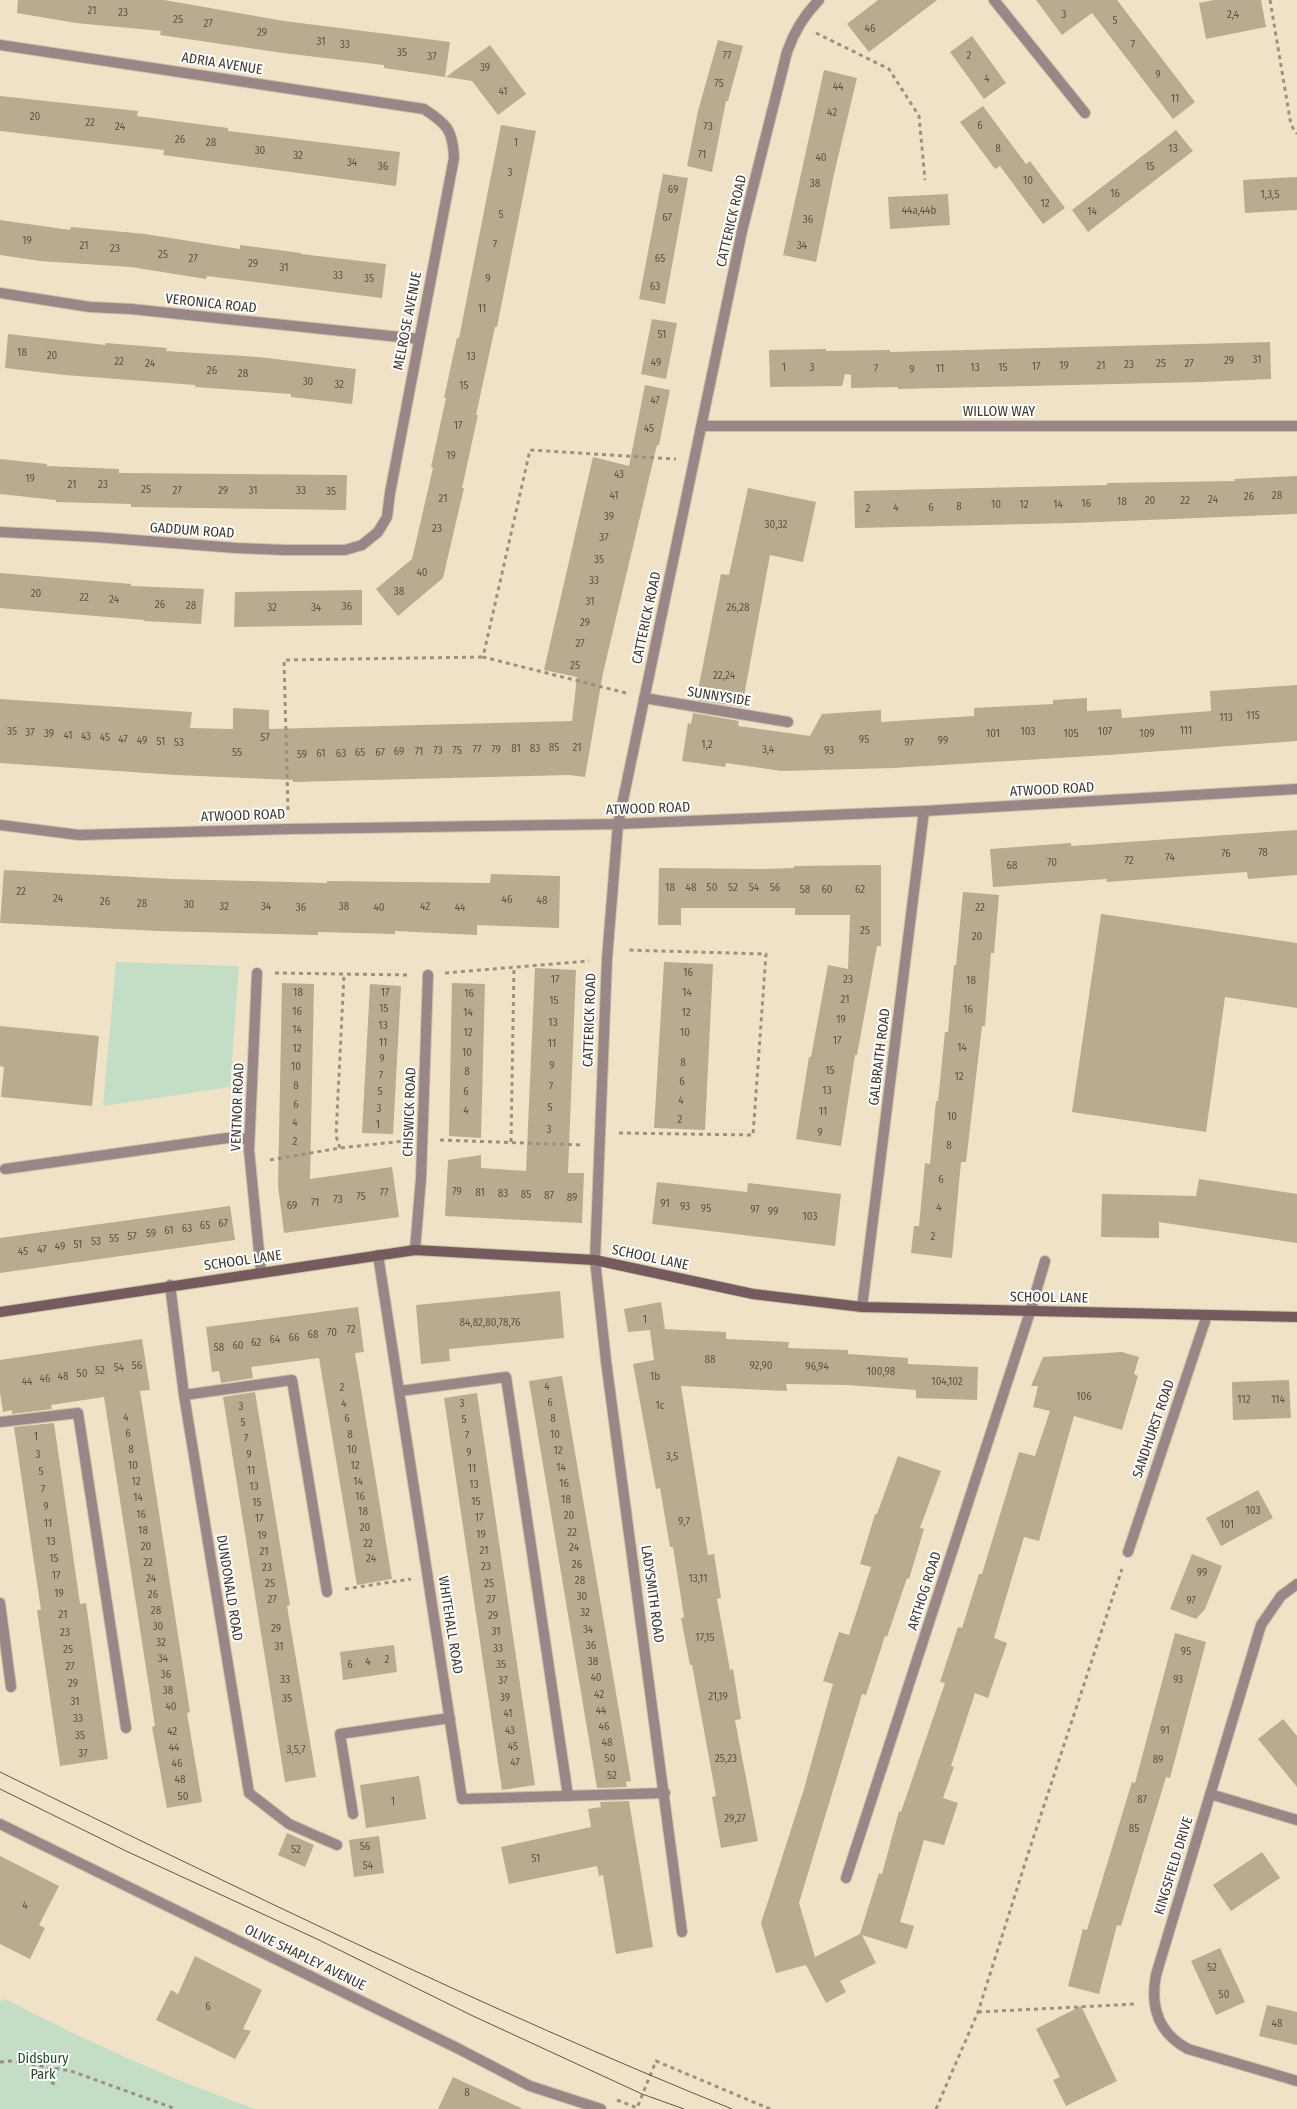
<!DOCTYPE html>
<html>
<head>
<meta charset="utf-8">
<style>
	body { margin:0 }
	canvas { display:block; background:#efe2c6 }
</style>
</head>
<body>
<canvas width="1297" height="2109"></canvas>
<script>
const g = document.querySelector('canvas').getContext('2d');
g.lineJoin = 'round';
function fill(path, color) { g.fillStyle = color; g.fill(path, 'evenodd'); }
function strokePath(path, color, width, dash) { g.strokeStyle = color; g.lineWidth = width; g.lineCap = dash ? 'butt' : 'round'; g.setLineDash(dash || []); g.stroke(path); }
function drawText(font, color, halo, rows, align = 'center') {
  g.font = font + ' "Fira Sans Condensed",sans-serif'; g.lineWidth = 4; g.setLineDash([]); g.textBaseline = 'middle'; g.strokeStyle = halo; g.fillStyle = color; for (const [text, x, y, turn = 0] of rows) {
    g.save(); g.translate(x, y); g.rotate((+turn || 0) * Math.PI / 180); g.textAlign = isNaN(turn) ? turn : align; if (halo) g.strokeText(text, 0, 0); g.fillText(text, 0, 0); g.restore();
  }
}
fill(new Path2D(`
	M116,962L239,966L230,1087L103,1106Z
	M5,1999C86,2041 168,2078 255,2109H0V2002Z`), '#c4dec5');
fill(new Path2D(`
	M18,0H164L284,21L450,42L445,77L384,68V65L283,53L160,35L161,31L76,23L17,13Z
	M878,0H937L869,52L847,24Z
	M1036,0H1117L1195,102L1173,119L1092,13L1062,35Z
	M1214,0H1261L1266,27L1206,39L1199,3Z
	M972,36L1006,83L984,99L950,52Z
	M718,40L743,46L728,101H726L712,172L687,166L698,111Z
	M490,45L526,94L498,115L472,81L446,77Z
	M824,70L857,78L834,174L816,262L783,255Z
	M0,96L138,111L137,116L228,128V131L400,152L396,186L163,155L164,150L0,131Z
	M983,106L1026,164L1030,161L1065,208L1043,224L1000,166L995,169L960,122Z
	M501,125L536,131L497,327H495L476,415H478L462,488H464L443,578L398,616L376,589L412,559L433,468L431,467L446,398H444L457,338H459Z
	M1176,130L1193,151L1088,232L1072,210Z
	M663,174L688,178L665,304L639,299Z
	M1297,177V210L1245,213L1243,180Z
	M948,194L950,225L890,229L888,197Z
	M0,220L70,230L71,227L145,234L240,249V245L301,253V254L386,264L382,298L207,276L206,279L131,267L40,261L0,255Z
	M652,319L677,323L666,379L641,374Z
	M8,334L105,345L106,343L167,348L166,351L259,357L356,369L352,404L291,397V394L195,387V385L65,375L5,368Z
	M1270,342L1271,379L1203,382L898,389V387L851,388V375L845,374L842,386L770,387L769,350L826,349V351L890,350V352Z
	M645,385L670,390L659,445H657L603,673L585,777L569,775L293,782V780L176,775L0,763V699L192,712L190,728L233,729V708L269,710V729L572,721L577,677L544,670L593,457L629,466Z
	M0,459L47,464V466L119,469V473L347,475L346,510L131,507V504L56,502V500L0,494Z
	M1297,476V514L1073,523L855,528L854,491L1107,485V483L1235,481L1234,479Z
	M748,488L816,502L803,562L770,555L742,707L696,700L721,574L729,575Z
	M0,573L131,584V586L204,589L201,624L144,621V620L0,608Z
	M362,590V625L234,627L235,592Z
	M1297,685V741L1108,755L893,768L782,771L726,763L725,767L682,761L688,723L691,724L693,713L739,721L738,726L810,736L822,714L881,710V722L974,716V708L1053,704V700L1087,698V711L1121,709L1122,718L1211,711L1210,691Z
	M1297,830V875L1248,879L1247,872L1106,882L1107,879L993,887L990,849L1071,843V846Z
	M881,865V946H877L857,1055H855L841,1146L796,1139L809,1057H811L828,965L848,969L850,915H795V908H681V925H658L659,868L764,869L794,868V866Z
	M4,870L173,879L327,883V881L490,883L491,874L560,876L559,928L477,925V935L395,931V934L318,932V935L158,931L0,923Z
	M963,892L999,895L994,953H991L985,1026H982L966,1162H961L952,1258L911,1253L914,1226H919L925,1163L930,1164L936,1101H938L945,1032H948L954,965H956Z
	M1101,914L1297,943V1008L1225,997L1206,1132L1072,1112Z
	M664,962L713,964L705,1130L654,1128Z
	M535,968L576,970L568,1173H584L582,1223L445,1216L448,1160L481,1155V1168L526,1171Z
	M282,983L314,984L310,1179L392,1167L399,1217L284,1233L278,1186Z
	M452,983L485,984L481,1138L449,1136Z
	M370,984L401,986L393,1134L362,1133Z
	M0,1026L99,1036L92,1106L1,1097L4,1067L0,1066Z
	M1199,1179L1297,1194V1243L1159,1222V1238L1101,1237L1102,1194L1196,1196Z
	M657,1182L747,1192L748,1183L841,1194L835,1246L652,1224Z
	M230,1206L235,1240L0,1273V1238Z
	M560,1291L564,1338L449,1349L450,1361L421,1364L416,1305Z
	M661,1302L665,1329H663L726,1332V1339L789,1342L788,1348L848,1350V1354L908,1358V1364L978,1367L977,1400L916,1398V1390L847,1385L786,1384L787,1391L681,1386L708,1555L714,1554L721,1598L717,1599L730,1670L733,1669L741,1719L735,1720L758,1841L721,1848L712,1797L716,1796L692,1665H690L681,1618L684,1617L673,1547H670L660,1488L656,1489L633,1364L654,1360L650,1330L628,1332L624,1309Z
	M358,1307L364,1352L355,1353L392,1579L357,1585L319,1358L251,1367L253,1378L221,1383L219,1371L212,1372L206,1327Z
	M142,1339L150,1390L140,1391L190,1712L187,1713L202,1802L167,1808L152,1727L155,1726L104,1397L51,1405L52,1409L12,1414V1410L3,1412L0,1392V1360Z
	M1122,1352L1139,1357L1134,1374L1138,1376L1122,1430L1074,1416L1039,1541L1024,1537L994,1638L1007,1643L988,1698L975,1693L951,1766L954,1767L943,1798L958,1803L944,1845L924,1840L900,1922L914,1926L907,1949L862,1935L876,1963L840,1981L846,1992L826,2003L806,1965L776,1973L761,1923L804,1789L833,1684L823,1681L839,1632L849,1635L871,1567L860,1564L875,1514H877L898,1456L941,1471L920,1528L924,1529L909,1579L907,1578L887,1637L885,1636L866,1695L862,1694L799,1903L815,1957L860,1934L879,1873L882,1874L899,1811L901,1812L945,1683L940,1682L958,1627L962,1628L979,1574H982L1019,1452L1035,1456L1050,1411L1033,1407L1038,1386H1031L1043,1357Z
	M562,1376L631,1781L626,1782L627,1787L597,1788L529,1381Z
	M1289,1380L1291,1418L1233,1420L1232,1382Z
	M255,1392L290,1605L287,1606L316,1777L285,1782L223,1397Z
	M477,1393L535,1785L502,1790L444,1398Z
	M54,1423L80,1604L86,1603L108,1759L60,1766L37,1610H41L14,1427Z
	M1258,1490L1273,1518L1221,1546L1206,1518Z
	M1192,1554L1222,1566L1205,1609L1196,1619L1170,1609Z
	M1175,1633L1206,1642L1170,1778L1166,1777L1121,1926L1117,1925L1099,1994L1068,1986L1083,1929L1087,1930L1132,1782L1135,1783Z
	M394,1645L397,1672L343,1680L340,1652Z
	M1283,1719L1297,1736V1787L1258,1739Z
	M419,1776L426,1819L366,1828L360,1785Z
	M629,1801L653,1947L616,1954L603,1875L599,1876L597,1866L509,1884L501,1847L591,1827L588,1809L601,1807L600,1802Z
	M287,1833L314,1845L305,1867L278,1855Z
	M379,1836L384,1873L354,1877L349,1840Z
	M1262,1852L1280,1878L1231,1911L1213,1885Z
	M0,1856L59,1886L39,1925L45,1928L30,1959L0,1944Z
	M1220,1948L1245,2002L1216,2015L1191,1961Z
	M195,1956L262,1990L243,2029L251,2031L235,2059L156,2020L171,1990L178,1994Z
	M1267,2005L1297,2012V2045L1259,2036Z
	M1081,2006L1117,2081L1066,2106L1053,2080L1060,2077L1036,2029Z
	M453,2077L523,2109H438Z`), '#b8ab90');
const lane = new Path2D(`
	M5,1169L227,1138L249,1139
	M1030,1312L1045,1261
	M400,1391L506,1377L568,1796
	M184,1395L292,1380L327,1592
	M0,1422L78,1413L126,1728`);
const street = new Path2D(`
	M994,0L1085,113
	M0,45L424,109C447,124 453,130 454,158L390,493L387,517L378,532L362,545L345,550H285L236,548L96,537L0,532
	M0,293L90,307L131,309L419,339
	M702,426H1297
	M644,698L788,722
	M0,825L79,835L289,829L618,824L924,811L1297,789
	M257,973L249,1150L261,1272
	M415,1250L421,1178L428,975
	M378,1255L462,1799L665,1793
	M170,1285L184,1395L249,1793L289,1824L337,1845
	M862,1307L924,811
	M1128,1552L1207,1315
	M1297,1584L1281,1596L1261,1625L1156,1975C1150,2007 1158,2033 1188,2049L1297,2081
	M0,1603L11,1687
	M1210,1794L1297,1820
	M353,1814L340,1734L450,1718
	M0,1824L459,2049L530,2086L601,2109
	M846,1878L1030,1312
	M682,1932L606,1361L595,1260L607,959L618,824L742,231L787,52C794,32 804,15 819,0`);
const secondary = new Path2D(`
	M0,1312L415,1250L595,1260L753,1294L862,1307L1297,1317`);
strokePath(lane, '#ccc0a8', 12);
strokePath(street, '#ccc0a8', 12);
strokePath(secondary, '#ccc0a8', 12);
strokePath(new Path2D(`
	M1270,0L1291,125L1297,134
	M816,33L889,69L919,116L925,180
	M626,693L483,657L530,450L676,459
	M288,810L284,660L483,657
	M275,973L409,975
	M445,973L589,961
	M619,1133L753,1135L766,954L626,950
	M440,1140L582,1145
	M511,1142L514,967
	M340,1148L336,1136L344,974
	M270,1160L340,1148L404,1141
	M345,1589L411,1579
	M978,2012L1136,2004
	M0,2062L11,2061L71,2071L176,2109
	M55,2068L50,2082L57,2085
	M617,2100L637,2108L656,2061L770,2109
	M936,2109L978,2012L1028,1854L1122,1569`), '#9b917e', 3, [4, 4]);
strokePath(lane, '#998687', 10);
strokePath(street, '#998687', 10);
strokePath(secondary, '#755b5d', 10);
strokePath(new Path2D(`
	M0,1772C241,1890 483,2008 732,2109
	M0,1789L126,1851L317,1939L473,2016L642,2094L684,2109`), '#5d5648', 1);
drawText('11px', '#5d5646', null, [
	["21",92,11],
	["23",123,13],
	["3",1064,15],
	["2,4",1233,15],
	["25",178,20],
	["5",1115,21],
	["27",208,24],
	["46",870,29],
	["29",262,33],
	["31",321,42],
	["33",345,45],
	["7",1133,45],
	["35",402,53],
	["77",727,56],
	["2",969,56],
	["37",432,57],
	["39",485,68],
	["9",1158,75],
	["4",987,79],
	["75",719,84],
	["44",838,87],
	["41",503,92],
	["11",1175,99],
	["42",832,113],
	["20",35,117],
	["22",90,123],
	["6",980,126],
	["24",120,127],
	["73",708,127],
	["26",180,140],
	["28",211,143],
	["1",516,143],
	["8",998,149],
	["13",1173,149],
	["30",260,151],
	["71",702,155],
	["32",298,156],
	["40",821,158],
	["34",352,163],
	["36",383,167],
	["15",1150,167],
	["3",510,173],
	["10",1028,181],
	["38",815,184],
	["69",673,190],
	["16",1115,194],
	["1,3,5",1270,195],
	["12",1045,204],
	["44a,44b",919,211],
	["14",1092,212],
	["5",501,215],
	["67",667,218],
	["36",808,220],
	["19",27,241],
	["7",495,245],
	["21",84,246],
	["34",802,246],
	["23",115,249],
	["25",163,255],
	["27",193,259],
	["65",660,259],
	["29",253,264],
	["31",284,268],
	["33",338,276],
	["35",369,279],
	["9",488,279],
	["63",655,287],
	["11",482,309],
	["51",662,335],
	["18",22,353],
	["20",52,356],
	["13",471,357],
	["31",1257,360],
	["29",1229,361],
	["22",119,362],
	["49",656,363],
	["24",150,364],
	["25",1161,364],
	["27",1189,364],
	["23",1129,365],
	["19",1064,366],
	["21",1101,366],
	["17",1036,367],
	["1",784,368],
	["3",812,368],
	["13",975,368],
	["15",1003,368],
	["7",876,369],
	["11",940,369],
	["9",912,370],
	["26",212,371],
	["28",243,374],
	["30",308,382],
	["32",339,385],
	["15",464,386],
	["47",655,401],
	["17",458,426],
	["45",649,429],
	["19",451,456],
	["43",619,475],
	["19",30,479],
	["21",72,485],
	["23",103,485],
	["25",146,490],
	["27",177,491],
	["29",223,491],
	["31",253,491],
	["33",301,491],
	["35",331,492],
	["41",614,496],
	["28",1277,496],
	["26",1249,497],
	["21",443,499],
	["24",1213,500],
	["20",1150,501],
	["22",1185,501],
	["18",1122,502],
	["16",1086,504],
	["10",996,505],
	["12",1024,505],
	["14",1058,505],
	["8",959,507],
	["4",896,508],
	["6",931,508],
	["2",868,509],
	["39",609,517],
	["30,32",776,525],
	["23",437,529],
	["37",604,538],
	["35",599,560],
	["40",422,573],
	["33",594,581],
	["38",399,592],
	["20",36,594],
	["22",84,598],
	["24",114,600],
	["31",590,602],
	["26",160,605],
	["28",191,606],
	["36",347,607],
	["32",272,608],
	["34",316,608],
	["26,28",738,608],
	["29",585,623],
	["27",580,644],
	["25",575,666],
	["22,24",724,676],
	["115",1253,716],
	["113",1226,718],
	["111",1186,731],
	["35",12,732],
	["103",1028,732],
	["107",1105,732],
	["37",30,733],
	["39",49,734],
	["101",993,734],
	["105",1071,734],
	["109",1147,734],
	["41",68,736],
	["43",86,737],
	["45",105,738],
	["57",265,738],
	["47",123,740],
	["95",864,740],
	["49",142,741],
	["99",943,741],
	["51",161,742],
	["53",179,743],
	["97",909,743],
	["1,2",707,745],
	["85",554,748],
	["21",577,748],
	["81",516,749],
	["83",535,749],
	["77",477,750],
	["79",496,750],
	["3,4",768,750],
	["73",438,751],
	["75",457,751],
	["93",829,751],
	["69",399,752],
	["71",419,752],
	["55",237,753],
	["65",360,753],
	["67",380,753],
	["61",321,754],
	["63",341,754],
	["59",302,755],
	["78",1263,853],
	["76",1226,854],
	["74",1170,858],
	["72",1129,861],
	["70",1052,863],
	["68",1012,866],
	["18",670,888],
	["48",691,888],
	["50",712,888],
	["52",733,888],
	["54",754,888],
	["56",775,888],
	["58",805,890],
	["60",827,890],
	["62",860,890],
	["22",21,892],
	["24",58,899],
	["46",507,900],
	["48",542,901],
	["26",105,902],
	["28",142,904],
	["30",189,905],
	["32",224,907],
	["34",266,907],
	["38",344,907],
	["42",425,907],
	["36",301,908],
	["40",379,908],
	["44",460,908],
	["22",980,908],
	["25",865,931],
	["20",977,937],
	["16",688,973],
	["17",555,980],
	["23",848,980],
	["18",971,981],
	["18",298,993],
	["17",385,993],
	["14",687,993],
	["16",469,994],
	["21",845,1000],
	["15",554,1001],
	["15",384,1009],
	["16",968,1010],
	["16",297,1012],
	["14",468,1013],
	["12",686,1013],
	["19",841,1020],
	["13",553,1023],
	["13",383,1026],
	["14",297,1030],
	["12",468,1033],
	["10",685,1033],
	["17",837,1041],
	["11",383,1043],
	["11",552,1044],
	["14",962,1048],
	["12",297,1049],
	["10",467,1053],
	["9",382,1059],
	["8",683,1063],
	["9",552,1066],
	["10",296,1067],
	["15",830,1071],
	["8",467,1072],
	["7",381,1076],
	["12",959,1077],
	["6",682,1082],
	["8",296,1086],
	["7",551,1087],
	["13",827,1091],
	["5",380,1092],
	["6",466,1092],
	["4",681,1101],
	["6",296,1105],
	["5",550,1108],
	["3",379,1109],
	["4",466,1111],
	["11",823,1112],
	["10",952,1117],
	["2",680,1120],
	["4",295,1123],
	["1",378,1125],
	["3",549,1130],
	["9",820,1133],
	["2",295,1142],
	["8",949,1146],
	["6",941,1180],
	["79",457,1192],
	["77",384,1193],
	["81",480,1193],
	["83",503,1194],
	["85",526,1195],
	["87",549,1196],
	["75",361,1197],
	["89",572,1198],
	["73",338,1200],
	["71",315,1203],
	["91",665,1204],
	["69",292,1206],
	["93",685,1207],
	["4",939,1208],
	["95",706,1209],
	["97",755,1210],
	["99",773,1212],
	["103",810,1217],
	["67",223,1224],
	["65",205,1226],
	["63",187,1229],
	["61",169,1231],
	["59",151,1234],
	["57",132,1237],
	["2",933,1237],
	["55",114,1239],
	["53",96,1242],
	["51",78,1245],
	["49",60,1247],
	["47",42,1250],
	["45",23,1252],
	["1",645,1320],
	["84,82,80,78,76",490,1323],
	["72",351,1330],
	["70",332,1333],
	["68",313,1335],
	["66",294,1338],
	["64",275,1340],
	["62",256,1343],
	["60",238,1346],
	["58",219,1348],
	["88",710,1360],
	["56",137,1366],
	["92,90",761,1366],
	["96,94",817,1367],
	["54",119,1368],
	["52",100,1371],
	["100,98",881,1372],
	["50",82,1374],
	["48",63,1377],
	["1b",655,1377],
	["46",45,1379],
	["44",27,1382],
	["104,102",947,1382],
	["4",547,1387],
	["2",342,1388],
	["106",1084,1397],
	["112",1244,1400],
	["114",1278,1400],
	["6",550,1403],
	["4",344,1404],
	["3",462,1404],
	["1c",660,1406],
	["3",241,1407],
	["4",126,1418],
	["6",347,1419],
	["8",553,1419],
	["5",464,1420],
	["5",243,1423],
	["6",128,1434],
	["8",350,1435],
	["10",555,1435],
	["7",467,1436],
	["1",36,1437],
	["7",246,1439],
	["8",131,1450],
	["10",352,1450],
	["12",558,1451],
	["9",469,1453],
	["3",38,1455],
	["9",249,1455],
	["3,5",672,1457],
	["10",133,1466],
	["12",355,1466],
	["14",561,1468],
	["11",472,1469],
	["11",251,1471],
	["5",41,1472],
	["12",136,1482],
	["14",358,1482],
	["16",564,1484],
	["13",474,1485],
	["13",254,1487],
	["7",43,1490],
	["16",360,1497],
	["14",138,1498],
	["18",566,1500],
	["15",476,1502],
	["15",257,1503],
	["9",46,1507],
	["103",1253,1511],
	["18",363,1512],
	["16",141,1515],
	["20",569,1516],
	["17",479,1518],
	["17",259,1519],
	["9,7",684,1522],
	["11",48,1524],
	["101",1227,1525],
	["20",365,1528],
	["18",143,1531],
	["22",572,1533],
	["19",481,1535],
	["19",262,1536],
	["13",51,1542],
	["22",368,1544],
	["20",146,1547],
	["24",574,1548],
	["21",484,1551],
	["21",264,1552],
	["15",54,1559],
	["24",371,1559],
	["22",148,1563],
	["26",577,1565],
	["23",486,1567],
	["23",267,1568],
	["99",1202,1573],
	["17",56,1576],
	["24",151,1579],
	["13,11",698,1579],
	["28",580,1581],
	["25",270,1584],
	["25",489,1584],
	["19",59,1594],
	["26",153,1595],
	["30",582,1597],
	["27",272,1600],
	["27",491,1600],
	["97",1191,1601],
	["28",156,1611],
	["32",585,1613],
	["21",63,1615],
	["29",493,1616],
	["30",158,1627],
	["29",276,1629],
	["34",588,1630],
	["31",496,1632],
	["23",65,1633],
	["17,15",705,1638],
	["32",161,1643],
	["36",591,1646],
	["31",279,1647],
	["33",498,1649],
	["25",68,1650],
	["95",1186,1652],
	["34",163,1659],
	["2",387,1660],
	["4",368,1662],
	["38",593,1662],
	["6",350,1665],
	["35",501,1665],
	["27",70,1667],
	["36",166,1675],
	["40",596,1678],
	["33",285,1680],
	["93",1178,1680],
	["37",503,1681],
	["29",73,1684],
	["38",168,1691],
	["42",599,1695],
	["21,19",718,1697],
	["39",505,1698],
	["35",287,1699],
	["31",75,1702],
	["40",171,1707],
	["44",601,1711],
	["41",508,1714],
	["33",78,1719],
	["46",604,1727],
	["43",510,1731],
	["91",1165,1731],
	["42",172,1732],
	["35",80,1736],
	["48",607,1743],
	["45",513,1747],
	["44",174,1748],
	["3,5,7",296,1750],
	["37",83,1754],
	["50",610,1759],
	["25,23",726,1759],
	["89",1158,1760],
	["47",515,1763],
	["46",177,1764],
	["52",612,1776],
	["48",180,1780],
	["50",183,1797],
	["87",1142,1800],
	["1",393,1802],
	["29,27",735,1819],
	["85",1134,1829],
	["56",365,1847],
	["52",296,1850],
	["51",536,1859],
	["54",368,1866],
	["4",25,1906],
	["52",1212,1968],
	["50",1224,1995],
	["6",208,2007],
	["48",1277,2024],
	["8",467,2093]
]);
drawText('14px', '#3f392e', '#fff', [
	["ADRIA AVENUE",222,64,9],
	["CATTERICK ROAD",732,221,-77],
	["VERONICA ROAD",211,304,6],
	["MELROSE AVENUE",408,321,-79],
	["WILLOW WAY",999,412],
	["GADDUM ROAD",192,531,4],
	["CATTERICK ROAD",647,618,-78],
	["SUNNYSIDE",719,697,9],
	["ATWOOD ROAD",1052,790,-3],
	["ATWOOD ROAD",648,809,-2],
	["ATWOOD ROAD",243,816,-2],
	["CATTERICK ROAD",590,1020,-88],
	["GALBRAITH ROAD",880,1057,-83],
	["VENTNOR ROAD",238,1107,-88],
	["CHISWICK ROAD",410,1112,-88],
	["SCHOOL LANE",650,1258,12],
	["SCHOOL LANE",243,1261,-8],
	["SCHOOL LANE",1049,1298,1],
	["SANDHURST ROAD",1154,1429,-71],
	["DUNDONALD ROAD",229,1588,81],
	["ARTHOG ROAD",925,1591,-72],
	["LADYSMITH ROAD",652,1594,82],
	["WHITEHALL ROAD",450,1625,81],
	["KINGSFIELD DRIVE",1174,1866,-73],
	["OLIVE SHAPLEY AVENUE",305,1958,26]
]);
drawText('14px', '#214c25', '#fff', [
	["Didsbury",43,2059],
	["Park",43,2075]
]);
</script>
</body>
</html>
